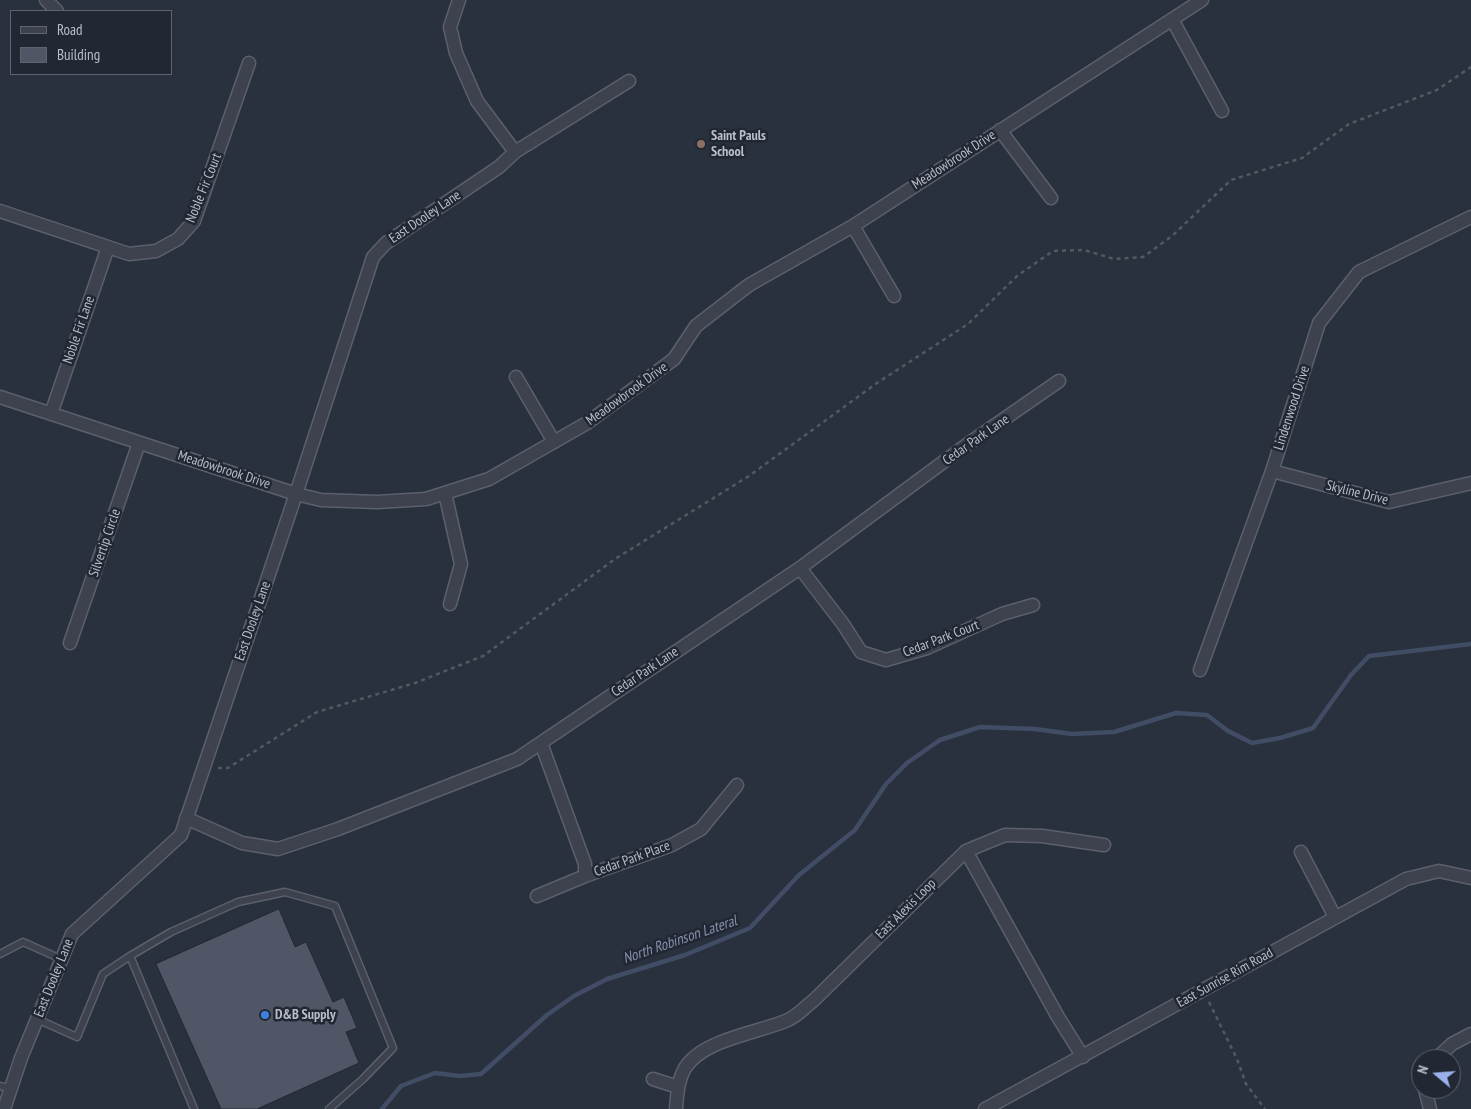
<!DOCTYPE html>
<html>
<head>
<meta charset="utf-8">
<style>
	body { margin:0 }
	#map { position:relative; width:1471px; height:1109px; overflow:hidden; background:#29303e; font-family:"PT Sans Narrow",sans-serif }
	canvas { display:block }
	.legend { position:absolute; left:10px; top:10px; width:162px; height:65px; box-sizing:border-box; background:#222734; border:1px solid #5f6370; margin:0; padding:6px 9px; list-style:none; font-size:15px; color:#babec9 }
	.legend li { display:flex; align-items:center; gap:10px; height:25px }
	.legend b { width:25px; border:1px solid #5f6370 }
	.north { position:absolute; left:1411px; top:1049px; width:50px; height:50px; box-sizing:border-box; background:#222734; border:1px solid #5f6370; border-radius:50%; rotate:288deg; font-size:14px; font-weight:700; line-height:20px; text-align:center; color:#babec9 }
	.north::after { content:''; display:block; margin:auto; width:18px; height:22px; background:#9cb1ec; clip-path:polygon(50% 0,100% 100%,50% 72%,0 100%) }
</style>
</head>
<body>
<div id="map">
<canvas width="1471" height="1109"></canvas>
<ul class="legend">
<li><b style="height:6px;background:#3d424e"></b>Road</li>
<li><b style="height:14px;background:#505666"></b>Building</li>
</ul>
<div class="north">N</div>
</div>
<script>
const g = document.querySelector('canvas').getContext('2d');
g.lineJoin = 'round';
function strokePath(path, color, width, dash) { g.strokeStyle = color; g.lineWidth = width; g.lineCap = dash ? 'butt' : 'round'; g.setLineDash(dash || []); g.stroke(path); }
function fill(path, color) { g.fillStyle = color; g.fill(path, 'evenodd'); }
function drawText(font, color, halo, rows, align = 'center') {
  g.font = font + ' "PT Sans Narrow",sans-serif'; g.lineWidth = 5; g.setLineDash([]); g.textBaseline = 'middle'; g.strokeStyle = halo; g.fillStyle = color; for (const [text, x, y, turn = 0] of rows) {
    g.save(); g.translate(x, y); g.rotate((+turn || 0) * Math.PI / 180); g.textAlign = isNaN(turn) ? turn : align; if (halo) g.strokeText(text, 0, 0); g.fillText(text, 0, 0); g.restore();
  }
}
strokePath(new Path2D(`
	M382,1109L401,1086L435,1073L460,1076L481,1074L547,1015L574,996L607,979L685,955L750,928L799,875L855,830L886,784L907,763L940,740L980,727L1035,729L1072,734L1114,732L1176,713L1207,715L1228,731L1252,743L1280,738L1313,728L1351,675L1369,656L1471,644`), '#414c65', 4.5);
const building = new Path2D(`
	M279,909L295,947L306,942L333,1002L344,997L357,1028L346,1032L359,1063L257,1109H221L156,964Z`);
fill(building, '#505666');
strokePath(building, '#242935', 1);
const lane = new Path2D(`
	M0,954L23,942L61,959
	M130,956L171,932L238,902L285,892L335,906L393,1048L363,1079L329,1109
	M37,1019L77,1037L103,974L130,956L194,1109
	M0,1086L11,1089`);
const street = new Path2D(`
	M46,0L57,11
	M459,0L450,27L456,53L477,101L515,152
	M1173,21L1222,111
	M1000,130L1051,198
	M0,211L129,254L156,251L178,239L194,221L249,63
	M853,226L894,296
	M516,377L554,442
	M0,397L296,494L321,500L377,502L426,499L489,479L587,423L674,359L696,326L749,285L853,226L1202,0
	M51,414L108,247
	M1272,471L1389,502L1471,483
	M445,493L461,564L450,604
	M800,568L843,624L861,652L886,660L927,648L1002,614L1033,605
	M70,643L139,443
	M1200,670L1272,471L1319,323L1359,272L1471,217
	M541,743L585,864V876L672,845L701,829L737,785
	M186,818L242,843L278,849L338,829L517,759L800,568L965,446L1059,381
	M966,851L1005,835L1042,836L1104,845
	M1301,852L1335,917
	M537,896L585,876
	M1436,1059L1452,1044L1471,1034
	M653,1079L678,1087
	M1425,1089L1430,1109
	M4,1109L21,1058L72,934L181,835L296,494L373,257L386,243L499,167L515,152L629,81
	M676,1109C677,1095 678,1080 685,1068C703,1039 759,1033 788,1020C797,1016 805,1007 813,1001L966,851L1058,1017L1083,1057
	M985,1109L1406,879L1439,871L1471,878`);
strokePath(lane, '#5b606c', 9);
strokePath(street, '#5b606c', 15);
strokePath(new Path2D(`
	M218,768H228L317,712L415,683L483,656L615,559L749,476L877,383L968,324L1017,276L1053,251L1084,250L1114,259L1143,257L1172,236L1231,180L1302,158L1349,124L1437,90L1471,67
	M1209,1002L1237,1059L1246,1084L1265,1109`), '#4d5c60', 2.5, [4, 4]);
strokePath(lane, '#3d424e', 6);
strokePath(street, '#3d424e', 12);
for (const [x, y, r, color] of [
	[701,144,5,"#8d6e63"],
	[265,1015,5,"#3f7fe0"]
]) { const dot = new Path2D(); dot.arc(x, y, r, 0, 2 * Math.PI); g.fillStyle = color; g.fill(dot); strokePath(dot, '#222734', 2); }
drawText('bold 14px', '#babec9', '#222734', [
	["Saint Pauls",711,136],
	["School",711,152],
	["D&B Supply",275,1015]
], 'left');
drawText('14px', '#babec9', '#222734', [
	["Meadowbrook Drive",954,160,-33],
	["Noble Fir Court",204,188,-68],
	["East Dooley Lane",425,217,-34],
	["Noble Fir Lane",79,330,-71],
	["Meadowbrook Drive",627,394,-36],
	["Lindenwood Drive",1292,408,-72],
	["Cedar Park Lane",976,440,-35],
	["Meadowbrook Drive",224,470,18],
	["Skyline Drive",1357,493,14],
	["Silvertip Circle",105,543,-71],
	["East Dooley Lane",253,621,-71],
	["Cedar Park Court",941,639,-21],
	["Cedar Park Lane",645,672,-34],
	["Cedar Park Place",632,859,-20],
	["East Alexis Loop",906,909,-45],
	["East Dooley Lane",54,978,-68],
	["East Sunrise Rim Road",1225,978,-29]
]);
drawText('italic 15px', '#8591ac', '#222734', [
	["North Robinson Lateral",680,940,-19]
]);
</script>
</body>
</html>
